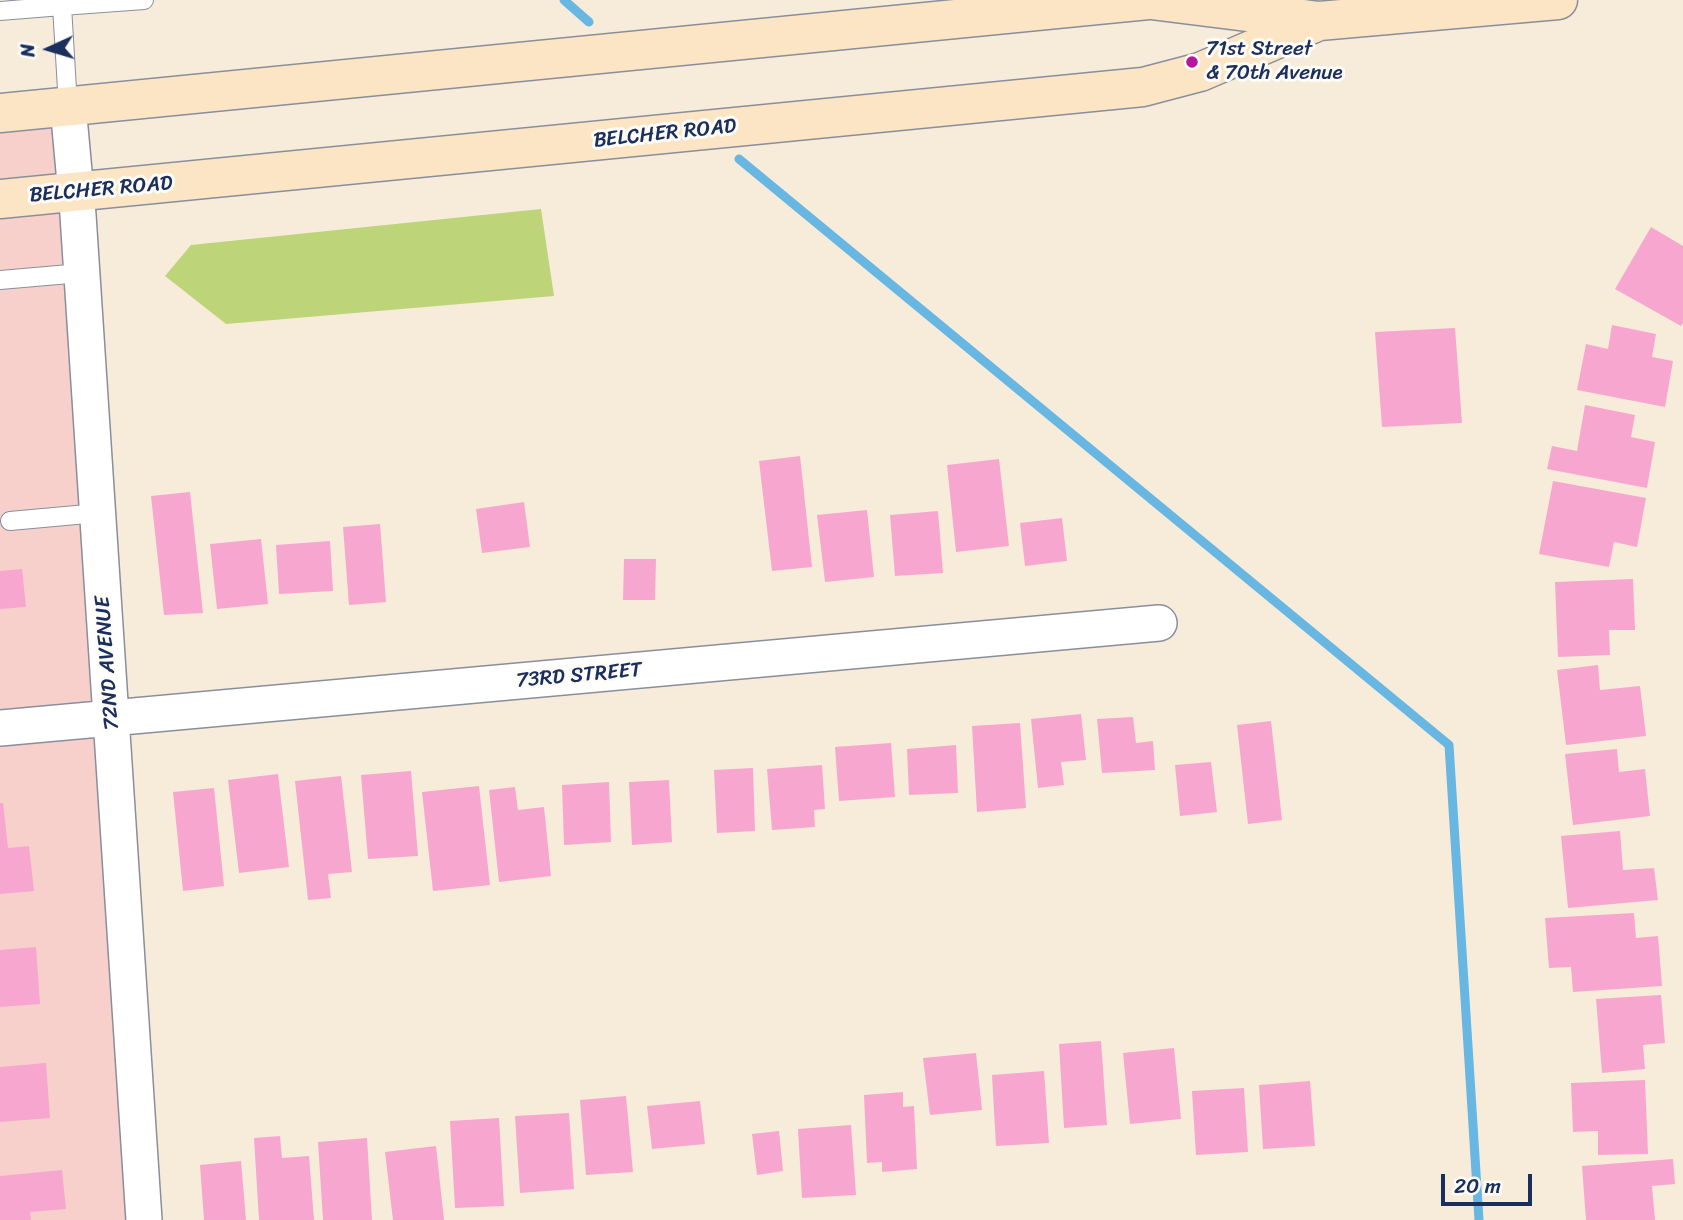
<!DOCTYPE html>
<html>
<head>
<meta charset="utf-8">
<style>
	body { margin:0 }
	#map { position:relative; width:1683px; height:1220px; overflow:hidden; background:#f7ecda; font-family:Sriracha,sans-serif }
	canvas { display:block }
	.north { position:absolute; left:14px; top:14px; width:70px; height:70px; -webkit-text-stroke:5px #fdfcf7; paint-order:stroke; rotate:266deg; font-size:19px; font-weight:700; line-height:28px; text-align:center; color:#1b2f5e }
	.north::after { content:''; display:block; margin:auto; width:24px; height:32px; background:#1b2f5e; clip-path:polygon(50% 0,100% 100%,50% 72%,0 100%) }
	.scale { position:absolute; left:1441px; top:1174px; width:91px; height:32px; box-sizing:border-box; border:4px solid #1b2f5e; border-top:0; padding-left:9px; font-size:21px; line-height:24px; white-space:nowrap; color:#1b2f5e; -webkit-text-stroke:5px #fdfcf7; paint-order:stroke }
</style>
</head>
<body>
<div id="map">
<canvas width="1683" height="1220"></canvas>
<div class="north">N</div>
<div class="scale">20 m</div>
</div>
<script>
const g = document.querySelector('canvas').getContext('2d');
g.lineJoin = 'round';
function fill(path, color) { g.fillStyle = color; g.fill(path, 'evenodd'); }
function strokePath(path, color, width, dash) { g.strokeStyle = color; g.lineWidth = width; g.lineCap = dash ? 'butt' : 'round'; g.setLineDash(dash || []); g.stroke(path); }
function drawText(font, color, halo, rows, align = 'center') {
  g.font = font + ' Sriracha,sans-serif'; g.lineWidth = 6; g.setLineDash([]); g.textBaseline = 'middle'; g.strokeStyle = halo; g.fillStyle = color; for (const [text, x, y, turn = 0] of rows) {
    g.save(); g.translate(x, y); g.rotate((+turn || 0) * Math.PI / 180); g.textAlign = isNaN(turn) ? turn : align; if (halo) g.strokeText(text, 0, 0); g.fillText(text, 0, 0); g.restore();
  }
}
fill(new Path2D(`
	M52,124L57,178L0,183V129Z
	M60,210L93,705L0,713V215Z
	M95,736L127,1220H0V744Z`), '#f7d0cb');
fill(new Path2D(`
	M541,209L554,296L226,324L165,276L191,245Z`), '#bed478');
strokePath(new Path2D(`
	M564,0L589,22
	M739,159L1449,745L1479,1220`), '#68b6e2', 9);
fill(new Path2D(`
	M1651,227L1683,246V323L1681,326L1615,289Z
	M1612,325L1656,334L1652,357L1673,361L1665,407L1577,390L1586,344L1608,349Z
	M1455,328L1462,423L1382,427L1375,332Z
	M1585,405L1635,415L1631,437L1655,442L1647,488L1547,469L1552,446L1577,451Z
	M800,456L812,567L772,571L759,461Z
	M999,459L1009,546L956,552L947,465Z
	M1553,481L1646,498L1637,547L1614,542L1609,567L1539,554Z
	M190,492L203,613L164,615L151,496Z
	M524,502L530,547L482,553L476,509Z
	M867,510L874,577L825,582L817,515Z
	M938,511L943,573L895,576L890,515Z
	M1062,518L1067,561L1025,566L1020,523Z
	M380,524L386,602L349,605L343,527Z
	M261,539L268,604L217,609L210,544Z
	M330,541L333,591L279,594L276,545Z
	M624,559H656L655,600H623Z
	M22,569L26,607L0,609V571Z
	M1633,579L1635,630H1609L1610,655L1558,657L1555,582Z
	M1598,665L1600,690L1640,686L1646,736L1566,745L1557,670Z
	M1081,714L1086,760L1061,762L1064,785L1038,788L1031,719Z
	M1133,717L1136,743L1153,741L1155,770L1102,773L1097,719Z
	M1271,721L1282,820L1248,824L1237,725Z
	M1020,723L1026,808L977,812L972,726Z
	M891,743L895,797L839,801L835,747Z
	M956,745L958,793L909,795L907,749Z
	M1617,749L1619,772L1645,769L1650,816L1573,825L1565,754Z
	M1211,762L1217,812L1180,816L1175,765Z
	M822,765L825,809L814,810L815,827L772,830L767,769Z
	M753,768L755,831L717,833L714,770Z
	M411,771L418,856L368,859L361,775Z
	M278,774L289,867L239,873L228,780Z
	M341,776L352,872L328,874L331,898L308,900L295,781Z
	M669,780L672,842L632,845L629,782Z
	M609,782L611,842L564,845L562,785Z
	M479,786L490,885L433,891L422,792Z
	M515,787L518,810L544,807L551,876L499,882L489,790Z
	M214,788L224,886L183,891L173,792Z
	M0,803H3L8,848L29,846L34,891L0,894Z
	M1620,831L1623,870L1654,868L1658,900L1568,908L1561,836Z
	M1634,913L1636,938L1658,936L1662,986L1573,992L1571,967L1549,968L1545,918Z
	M36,947L40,1004L0,1007V950Z
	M1661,995L1665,1043L1643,1045L1645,1069L1602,1073L1596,999Z
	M1101,1041L1107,1125L1064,1128L1059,1044Z
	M1174,1048L1181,1119L1130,1124L1123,1053Z
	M976,1053L982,1110L930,1115L923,1058Z
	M46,1063L50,1118L0,1122V1067Z
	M1044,1071L1049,1143L996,1146L992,1075Z
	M1645,1080L1648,1154L1598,1155V1131L1573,1132L1571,1083Z
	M1310,1081L1315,1146L1263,1149L1259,1085Z
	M1244,1088L1248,1152L1196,1155L1192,1091Z
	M903,1092V1107L914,1106L917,1169L882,1172V1162L867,1163L864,1095Z
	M626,1096L633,1172L586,1175L580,1100Z
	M700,1101L705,1144L652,1149L647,1106Z
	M569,1113L574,1189L520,1193L515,1116Z
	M499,1118L504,1206L455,1208L450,1121Z
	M851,1125L856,1195L802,1198L798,1129Z
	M779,1131L783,1171L757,1175L752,1134Z
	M280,1136L282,1158L309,1156L314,1220H259L254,1138Z
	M367,1138L372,1220H323L318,1142Z
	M436,1146L444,1220H393L385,1152Z
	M1673,1159L1675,1184L1652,1186L1655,1220H1586L1582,1166Z
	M241,1161L246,1220H204L200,1165Z
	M62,1170L66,1209L30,1212L31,1220H0V1176Z`), '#f7a6cf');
const service = new Path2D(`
	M62,6L144,0
	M0,11L62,6L68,106
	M0,280L81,273
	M10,521L98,513`);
const minor = new Path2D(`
	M68,106L78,215L144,1220
	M0,728L1159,623`);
const secondary = new Path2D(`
	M1151,0L1319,21L1558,0
	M0,113L1148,0
	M0,199L1143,87L1200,72L1319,21`);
strokePath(service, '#898e9c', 20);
strokePath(minor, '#898e9c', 38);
strokePath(secondary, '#898e9c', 41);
strokePath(service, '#fff', 18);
strokePath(minor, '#fff', 35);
strokePath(secondary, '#fce5c4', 38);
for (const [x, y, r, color] of [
	[1192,62,7,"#b5179e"]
]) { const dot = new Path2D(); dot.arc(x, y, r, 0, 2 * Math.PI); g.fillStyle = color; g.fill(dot); strokePath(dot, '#fdfcf7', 2.5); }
drawText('21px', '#1b2f5e', '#fdfcf7', [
	["71st Street",1206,50],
	["& 70th Avenue",1206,74]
], 'left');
drawText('21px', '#1b2f5e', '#fdfcf7', [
	["BELCHER ROAD",665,134,-6],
	["BELCHER ROAD",101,190,-5],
	["72ND AVENUE",108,663,-94],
	["73RD STREET",579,676,-5]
]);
</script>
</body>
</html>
